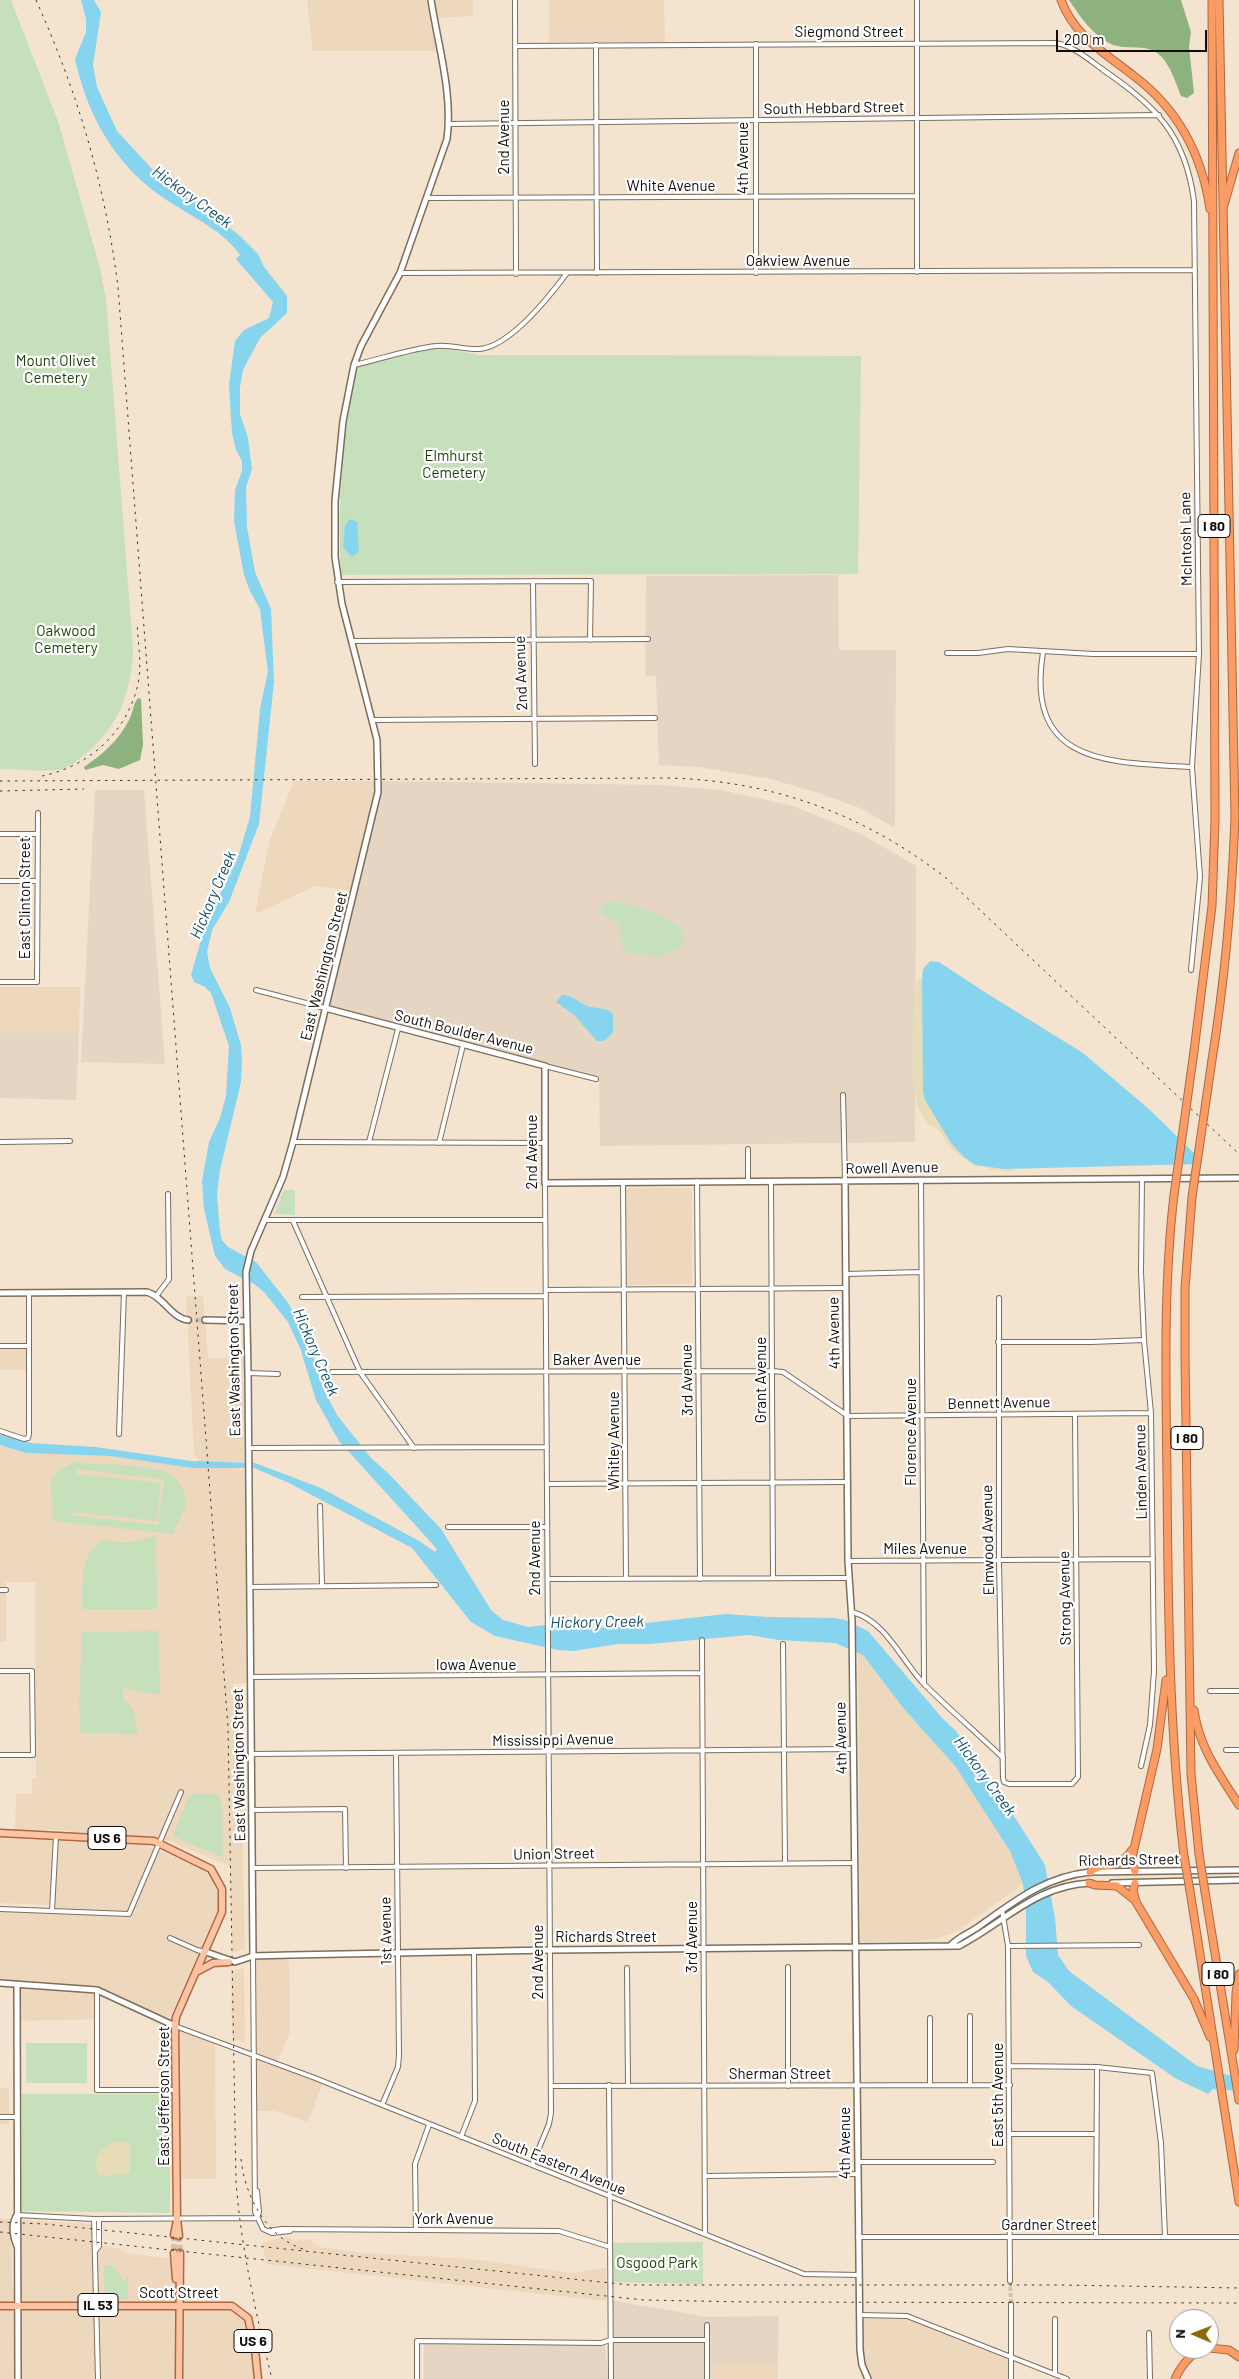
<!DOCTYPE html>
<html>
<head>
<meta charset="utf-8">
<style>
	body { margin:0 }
	#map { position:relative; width:1239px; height:2379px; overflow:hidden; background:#f4e3cf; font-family:Barlow,sans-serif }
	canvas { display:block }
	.north { position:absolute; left:1169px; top:2309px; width:50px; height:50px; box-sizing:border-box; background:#fff; border:1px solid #a09e9b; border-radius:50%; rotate:271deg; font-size:14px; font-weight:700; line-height:20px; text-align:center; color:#120c06 }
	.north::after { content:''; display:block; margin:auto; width:18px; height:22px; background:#8c6809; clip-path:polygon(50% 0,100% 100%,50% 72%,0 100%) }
	.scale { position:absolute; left:1056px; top:30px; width:151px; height:22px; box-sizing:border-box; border:2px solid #120c06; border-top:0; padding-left:6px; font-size:15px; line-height:18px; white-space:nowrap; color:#120c06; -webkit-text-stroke:4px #fff; paint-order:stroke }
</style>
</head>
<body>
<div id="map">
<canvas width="1239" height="2379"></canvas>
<div class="north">N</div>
<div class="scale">200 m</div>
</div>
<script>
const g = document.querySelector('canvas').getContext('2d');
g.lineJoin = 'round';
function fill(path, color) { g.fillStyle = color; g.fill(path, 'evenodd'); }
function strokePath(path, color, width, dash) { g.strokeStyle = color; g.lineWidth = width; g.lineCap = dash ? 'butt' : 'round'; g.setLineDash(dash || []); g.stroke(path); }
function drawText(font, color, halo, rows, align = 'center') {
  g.font = font + ' Barlow,sans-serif'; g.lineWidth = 4.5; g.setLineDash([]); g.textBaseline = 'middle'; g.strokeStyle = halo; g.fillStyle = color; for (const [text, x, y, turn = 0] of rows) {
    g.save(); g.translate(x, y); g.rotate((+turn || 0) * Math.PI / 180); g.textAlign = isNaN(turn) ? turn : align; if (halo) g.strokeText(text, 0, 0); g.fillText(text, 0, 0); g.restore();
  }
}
fill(new Path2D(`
	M307,0H473V16L433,18L438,51H313Z
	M549,0H664L665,42H549Z
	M294,781H377V793L354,891L315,886L255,914L269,842Z
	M0,987H80L79,1033H0Z
	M625,1188H692V1284L625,1285Z
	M203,1295L208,1358H247V1462H217L241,1470L248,1469L250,1683L233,1684L242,1825L245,1949L232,1953L230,1866L169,1841L60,1830H15L16,1794H32V1779L36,1778L35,1582H6V1641L0,1642V1445L26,1453L110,1456L199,1468L198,1459L194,1453L186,1297Z
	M29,1348V1370H0V1349Z
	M858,1653L863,1655L904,1709L955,1766L1010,1851L1023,1884L956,1932L938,1938L920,1941L860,1942Z
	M0,1838L144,1845L200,1867L211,1876L218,1894V1909L171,2016L166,2017L90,1987L0,1982V1910L53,1912L54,1905L0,1903Z
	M289,1956L290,2032L277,2062L324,2080L308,2122L275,2111H256L254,1957Z
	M244,1968L245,2043L232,2038L231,1971Z
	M20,1985L96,1991V2019L20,2021Z
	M176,2027L215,2042L216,2179H177Z
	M0,2088H9V2124H0Z
	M0,2219H11L12,2286L17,2305H0Z
	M22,2220L91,2224L92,2244L121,2249L125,2253L176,2259L178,2306L232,2307L247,2318L257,2379H19Z
	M286,2237L294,2241L308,2239L320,2247L365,2253L472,2259L570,2273L606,2268V2301L267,2264L262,2243Z
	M0,2306H17L18,2379H0Z
	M900,2315L1010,2357V2379H867L858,2316Z
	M707,2363H778V2379H708Z`), '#edd7bd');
fill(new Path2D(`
	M838,575L839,650H896L895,828L860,808L815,792L771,779L699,767L659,765L656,676H645L646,576Z
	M380,781L658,785L721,790L793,806L861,834L916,866L915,1142L600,1146L599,1082L328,1006L377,811Z
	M95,790H144L165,1064L81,1062Z
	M0,1033H79L76,1100L0,1098Z
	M611,2300L707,2317L779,2316L778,2363H708V2379H612Z
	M424,2344L605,2345L608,2379H424Z`), '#e7d5c4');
fill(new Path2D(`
	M0,0H11L59,124L100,268L106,299L133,649C132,693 117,730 82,757C75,762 67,769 58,770C40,772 19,769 0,769Z
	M438,347L479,355L861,356L858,574L341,575C337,505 342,436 355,367Z
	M608,901C636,906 660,912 683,929L685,940L680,948L659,957L628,953L622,948L619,924L601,914L600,909Z
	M284,1190H295V1215L274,1214Z
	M74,1463C95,1464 154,1464 170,1474C178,1480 185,1489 186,1499C187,1514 175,1521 174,1534L52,1521C57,1494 36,1476 74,1463ZM77,1469L162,1479L164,1481L158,1525L72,1515L73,1512L157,1521L161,1483L77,1474Z
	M156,1535L157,1609H82C83,1583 78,1556 102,1540L127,1543Z
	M158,1631L160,1694H149L123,1688V1698L134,1711L138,1734L81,1733L79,1703L82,1632Z
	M190,1794H219L222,1810L223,1858L175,1837L174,1833Z
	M26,2043H87V2083H26Z
	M22,2094H170V2213L22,2211Z
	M703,2242V2284L611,2282V2243Z
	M104,2265L114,2266L123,2281L128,2278V2299H105Z`), '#c6e0bb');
fill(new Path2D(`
	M1069,0H1181L1191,32L1189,47L1194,93L1187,98L1181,96C1176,83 1169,61 1157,53C1148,46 1134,48 1123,47C1099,45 1081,18 1069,0Z
	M138,698L141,699L143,745L140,760L119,769L103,765L85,770L84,767C103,754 118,741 129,720C133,713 133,704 138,698Z`), '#8eb27d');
fill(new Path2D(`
	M918,977L925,979L1003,1168L1007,1170L1015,1167L1014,1170L1008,1172L997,1169L993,1171L983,1165L975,1167L951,1148L938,1129L928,1124L918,1108L912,1075L914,1017L917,1015C914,1005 916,987 918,977Z
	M113,2142H125L130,2144V2173L101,2177C91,2163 98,2148 113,2142Z`), '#e6ddb8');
fill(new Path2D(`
	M81,0H94L101,12L93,65L97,87L117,131L154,171L162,184L205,207L241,237L258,254L264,267L287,296V313L260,338L243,370L240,387V414L248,438L252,469L246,487L247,527L255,572L271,609L274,682L259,824L229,902L212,930L207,952L210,968L230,1008L241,1045L242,1059L241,1082L220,1170L217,1195L220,1231L222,1240L228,1247L256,1262L289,1304L311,1349L323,1388L337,1415L371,1458L388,1473L441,1529L491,1610L503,1620L528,1627L554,1624L594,1628L619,1626L726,1614L768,1617L834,1618L845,1620L868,1631L943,1719L955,1730L984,1768L991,1787L1000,1794L1045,1865L1055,1918L1058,1955L1069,1971L1197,2066L1239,2078V2091L1213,2089L1208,2094L1175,2078L1071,2006L1048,1982L1033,1972L1026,1956V1908L1023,1884L1010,1851L955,1766L904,1709L863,1655L835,1643L779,1640L749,1635L650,1644H618L573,1651L558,1650L495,1636L471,1622L412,1548L289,1483L254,1468H193L110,1456L26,1453L0,1445V1435L31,1443L96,1447L191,1461L255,1463L321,1488L421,1542L435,1552L437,1549L339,1441L316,1400L300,1348L288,1322L264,1292L254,1284L225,1269L215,1256L204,1209L202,1181L209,1142L220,1118L226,1096L229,1046L211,993L205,987L194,982L191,975L206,923L237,860L250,817L260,709L268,672L260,609L250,591L244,575L234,521L235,490L242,471V461L236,450L232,433L229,385L235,341L244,330L269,318L273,302L236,259L240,255C224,232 198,220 176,206C120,173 89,122 75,59L86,32V19Z
	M350,519L357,522L359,551L352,557L343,547L345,525Z
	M930,961L939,962L983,991L1083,1053L1150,1110L1202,1161L1199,1164L1004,1169L975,1165L964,1157L951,1143L925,1100L923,1092L922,981L923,969Z
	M562,995C573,994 580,1005 591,1007C600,1009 606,1007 613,1014V1033L604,1041H597L574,1015L556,1002Z`), '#87d4ef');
strokePath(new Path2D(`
	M1010,2281L1011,2304`), '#d2c3b1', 4, [4, 2]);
strokePath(new Path2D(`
	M188,1320H205`), '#d2c3b1', 5, [5, 2.5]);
strokePath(new Path2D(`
	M174,2235V2253
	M179,2236L180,2253`), '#d2c3b1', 6, [6, 3]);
const minor = new Path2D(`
	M515,0L516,274
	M756,44V273
	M596,45L597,273
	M516,46L1056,43C1073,46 1087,58 1102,69C1155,106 1185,133 1194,201L1199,654L1192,767L1200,877L1191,970
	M449,124L1159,115
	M427,198L916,196
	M917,272V0
	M400,273L1195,270
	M354,365C381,359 409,349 436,346C450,344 465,350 479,349C510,347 549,297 567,273
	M533,581L535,764
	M337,582L591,581L590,640
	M353,641L648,639
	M1043,652C1025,765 1107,762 1192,767
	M947,653H978L1008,649L1093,654H1199
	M373,720L655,718
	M0,834H38
	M0,881H37
	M0,982H37L38,813
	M256,990L325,1008
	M545,1066L596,1079
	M843,1095L845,1181
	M0,1142L70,1141
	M293,1142L544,1143
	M369,1142L398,1029
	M439,1143L463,1045
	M748,1149V1181
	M921,1180L924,1684
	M697,1181L700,1579
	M623,1182L626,1579
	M771,1182L773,1578
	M265,1220H545
	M293,1221L360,1372L414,1448
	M846,1274L921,1272
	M546,1290L846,1288
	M157,1295L169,1279L168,1194
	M302,1297L546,1296
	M999,1298V1560L1003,1778L1004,1782L1009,1784H1072L1078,1777L1075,1414
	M998,1342H1091L1144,1340
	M0,1346H29
	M332,1372L772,1371L783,1372L848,1416L1151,1413
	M248,1373L278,1374
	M0,1431L24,1439L28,1438L29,1434V1293
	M119,1434L124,1292
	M248,1448L547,1447
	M547,1484L847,1482
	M320,1506L322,1586
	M448,1527H547
	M848,1561L1153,1559
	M548,1579L848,1578
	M250,1587L436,1585
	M0,1590H6
	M852,1612C886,1621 901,1660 924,1684C949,1709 977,1733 1003,1758
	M702,1640L705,2234
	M783,1644L785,1863
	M0,1671H32L33,1755H0
	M251,1677L701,1673
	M1210,1691H1239
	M1226,1750H1239
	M252,1754L854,1749
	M1141,1766L1150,1725L1154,1671L1151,1413L1144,1340L1141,1272L1142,1178
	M252,1810L345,1809L346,1868
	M253,1868L855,1863
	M0,1909L129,1914L181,1792
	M1002,1910L1008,1946L1010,2281
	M52,1911L56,1836
	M170,1938L197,1950L205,1952
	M1008,1946L1139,1945
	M253,1956L255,2212L263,2229L272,2233L290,2231
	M788,1967V2086
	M627,1968L628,2086
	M97,1990V2090H176
	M970,2016V2085
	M930,2018V2085
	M175,2026L315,2078L804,2274L859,2275
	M1010,2066L1097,2067L1152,2073L1161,2143L1165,2236
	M609,2085L611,2379
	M551,2086L1010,2085
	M382,2105L398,2067L399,2055L396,1753
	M0,2117H17
	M1010,2134H1096
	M461,2137L475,2101L474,1951
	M858,2162H993
	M532,2165L549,2124L551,2113L545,1183
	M705,2176L858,2174
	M257,2191L259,2212L257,2218
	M17,2215L94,2219L257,2218
	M94,2219L98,2379
	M416,2230L415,2164L429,2125
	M268,2231L282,2229L559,2231L610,2247
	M1096,2236L1097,2067
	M858,2237H1239
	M96,2250L99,2246V2219
	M1011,2304V2379
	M860,2315L907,2316L1067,2379
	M1055,2319V2374
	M1149,2333L1150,2379
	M417,2379V2341L601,2343L610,2340H707
	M707,2379V2325`);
const tertiary = new Path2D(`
	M325,1008L545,1066V1183L1239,1178
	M845,1181L848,1561L852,1621L860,2350L862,2365L868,2379
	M0,1293L147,1292C164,1297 170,1317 188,1320
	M205,1320L246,1321
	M1112,1883L1239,1880
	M950,1946C958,1937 968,1934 978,1927C1015,1901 1044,1877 1090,1872L1239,1870
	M206,1952L235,1962L253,1956L290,1955L551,1950L959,1946C1005,1922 1036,1885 1091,1883
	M253,1956L248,1373L246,1272L251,1251L283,1177L293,1142L378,792L377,740L342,604L335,557V501L343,421L354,365L361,346L400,273L447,139C453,94 438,45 431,0
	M0,1983L97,1990L175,2026
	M17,1984L18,2379
	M17,2215C11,2224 13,2236 17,2246`);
const primary = new Path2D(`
	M0,1833L154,1841L211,1869L222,1889V1912L176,2017L175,2026L177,2219L179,2236
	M198,1971L213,1963L229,1962
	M174,2235L177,2220
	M174,2253L176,2279
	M0,2306H232L248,2318L255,2349L258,2379
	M179,2379L180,2253`);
const motorway = new Path2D(`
	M1061,0C1074,36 1106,54 1134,76C1178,109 1202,155 1210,209
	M1224,205L1239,153
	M1194,1051L1212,906L1215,820L1212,0
	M1212,1060C1225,978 1232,900 1235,817L1219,0
	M1174,1195C1163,1289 1166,1384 1167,1478C1168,1606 1169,1729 1184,1856
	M1192,1197L1185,1288V1357L1191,1774L1199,1854
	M1194,1710C1199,1747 1219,1774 1239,1805
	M1135,1871L1131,1862L1157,1749L1166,1680
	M1090,1872C1102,1860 1116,1874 1132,1850
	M1089,1883L1095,1885L1117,1886L1136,1901
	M1135,1883L1133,1890L1136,1902L1194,1999L1210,2037
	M1190,1891L1239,2202
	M1205,1892L1239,2100
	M1234,2050L1236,1993L1239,1974
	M1209,2348L1229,2350L1239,2357
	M1175,2379C1181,2366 1189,2354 1204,2349`);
strokePath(minor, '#7d6e5c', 6);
strokePath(tertiary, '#7d6e5c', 8);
strokePath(primary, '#ab6943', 9);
strokePath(motorway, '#ab6943', 9);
strokePath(minor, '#fff', 4);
strokePath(tertiary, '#fff', 5);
strokePath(primary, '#fec3a2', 6);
strokePath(motorway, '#fd9b64', 7);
strokePath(new Path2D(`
	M36,0C78,94 105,184 118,287L228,1727L236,2181C241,2248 256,2314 272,2379
	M42,776C90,766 127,732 138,684C142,664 138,643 137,623
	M0,781L669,778C773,781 864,814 946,878L1239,1154
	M0,791L84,789
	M241,2159C245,2196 266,2237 303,2249
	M0,2222L45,2224L630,2285H1061L1239,2288
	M0,2232L644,2300L748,2302L1239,2303`), '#3d352c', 1, [2.5, 5]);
const motorwayBridge = new Path2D(`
	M1174,1195L1194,1051
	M1192,1197L1212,1060
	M1199,1854L1205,1892
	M1184,1856L1190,1891`);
strokePath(motorwayBridge, '#ab6943', 9, []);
strokePath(motorwayBridge, '#fd9b64', 7);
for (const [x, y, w] of [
	[1214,526,32],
	[1187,1438,32],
	[107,1838,38],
	[1218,1974,32],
	[98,2305,40],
	[253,2341,38]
]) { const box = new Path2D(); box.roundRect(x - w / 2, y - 11.5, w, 23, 4); g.fillStyle = '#fff'; g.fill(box); strokePath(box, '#120c06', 1); }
drawText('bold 14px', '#120c06', null, [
	["I 80",1214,526],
	["I 80",1187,1438],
	["US 6",107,1838],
	["I 80",1218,1974],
	["IL 53",98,2305],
	["US 6",253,2341]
]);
drawText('15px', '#120c06', '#fff', [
	["Siegmond Street",849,32],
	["South Hebbard Street",834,108,-1],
	["2nd Avenue",504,137,-90],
	["4th Avenue",743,158,-90],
	["White Avenue",671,186],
	["Oakview Avenue",798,261],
	["McIntosh Lane",1186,539,-91],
	["2nd Avenue",521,673,-92],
	["East Clinton Street",25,898,-90],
	["East Washington Street",324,966,-76],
	["South Boulder Avenue",464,1032,14],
	["2nd Avenue",532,1152,-90],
	["Rowell Avenue",892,1168,-1],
	["4th Avenue",834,1333,-91],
	["East Washington Street",234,1360,-91],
	["Baker Avenue",597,1360],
	["3rd Avenue",687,1380,-91],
	["Grant Avenue",761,1380,-90],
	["Bennett Avenue",999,1403,-1],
	["Florence Avenue",911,1432,-90],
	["Whitley Avenue",614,1441,-90],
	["Linden Avenue",1141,1472,-91],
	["Elmwood Avenue",988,1540,-91],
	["Miles Avenue",925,1549],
	["2nd Avenue",535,1558,-90],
	["Strong Avenue",1065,1598,-91],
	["Iowa Avenue",476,1665],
	["4th Avenue",841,1738,-91],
	["Mississippi Avenue",553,1740,-1],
	["East Washington Street",239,1765,-91],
	["Union Street",554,1854,-1],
	["Richards Street",1129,1860,-1],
	["1st Avenue",386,1931,-91],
	["Richards Street",606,1937],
	["3rd Avenue",692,1937,-90],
	["2nd Avenue",538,1962,-90],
	["Sherman Street",780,2074],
	["East 5th Avenue",998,2095,-90],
	["East Jefferson Street",164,2096,-90],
	["4th Avenue",845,2143,-90],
	["South Eastern Avenue",559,2164,22],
	["York Avenue",454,2219],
	["Gardner Street",1049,2225],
	["Scott Street",179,2293]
]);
drawText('15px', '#1c3e04', '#fff', [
	["Mount Olivet",56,361],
	["Cemetery",56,378],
	["Elmhurst",454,456],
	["Cemetery",454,473],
	["Oakwood",66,631],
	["Cemetery",66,648],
	["Osgood Park",657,2263]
]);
drawText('italic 16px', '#115164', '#fff', [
	["Hickory Creek",192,197,36],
	["Hickory Creek",213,895,-67],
	["Hickory Creek",316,1352,67],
	["Hickory Creek",597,1622,-1],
	["Hickory Creek",985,1776,54]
]);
</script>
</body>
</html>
